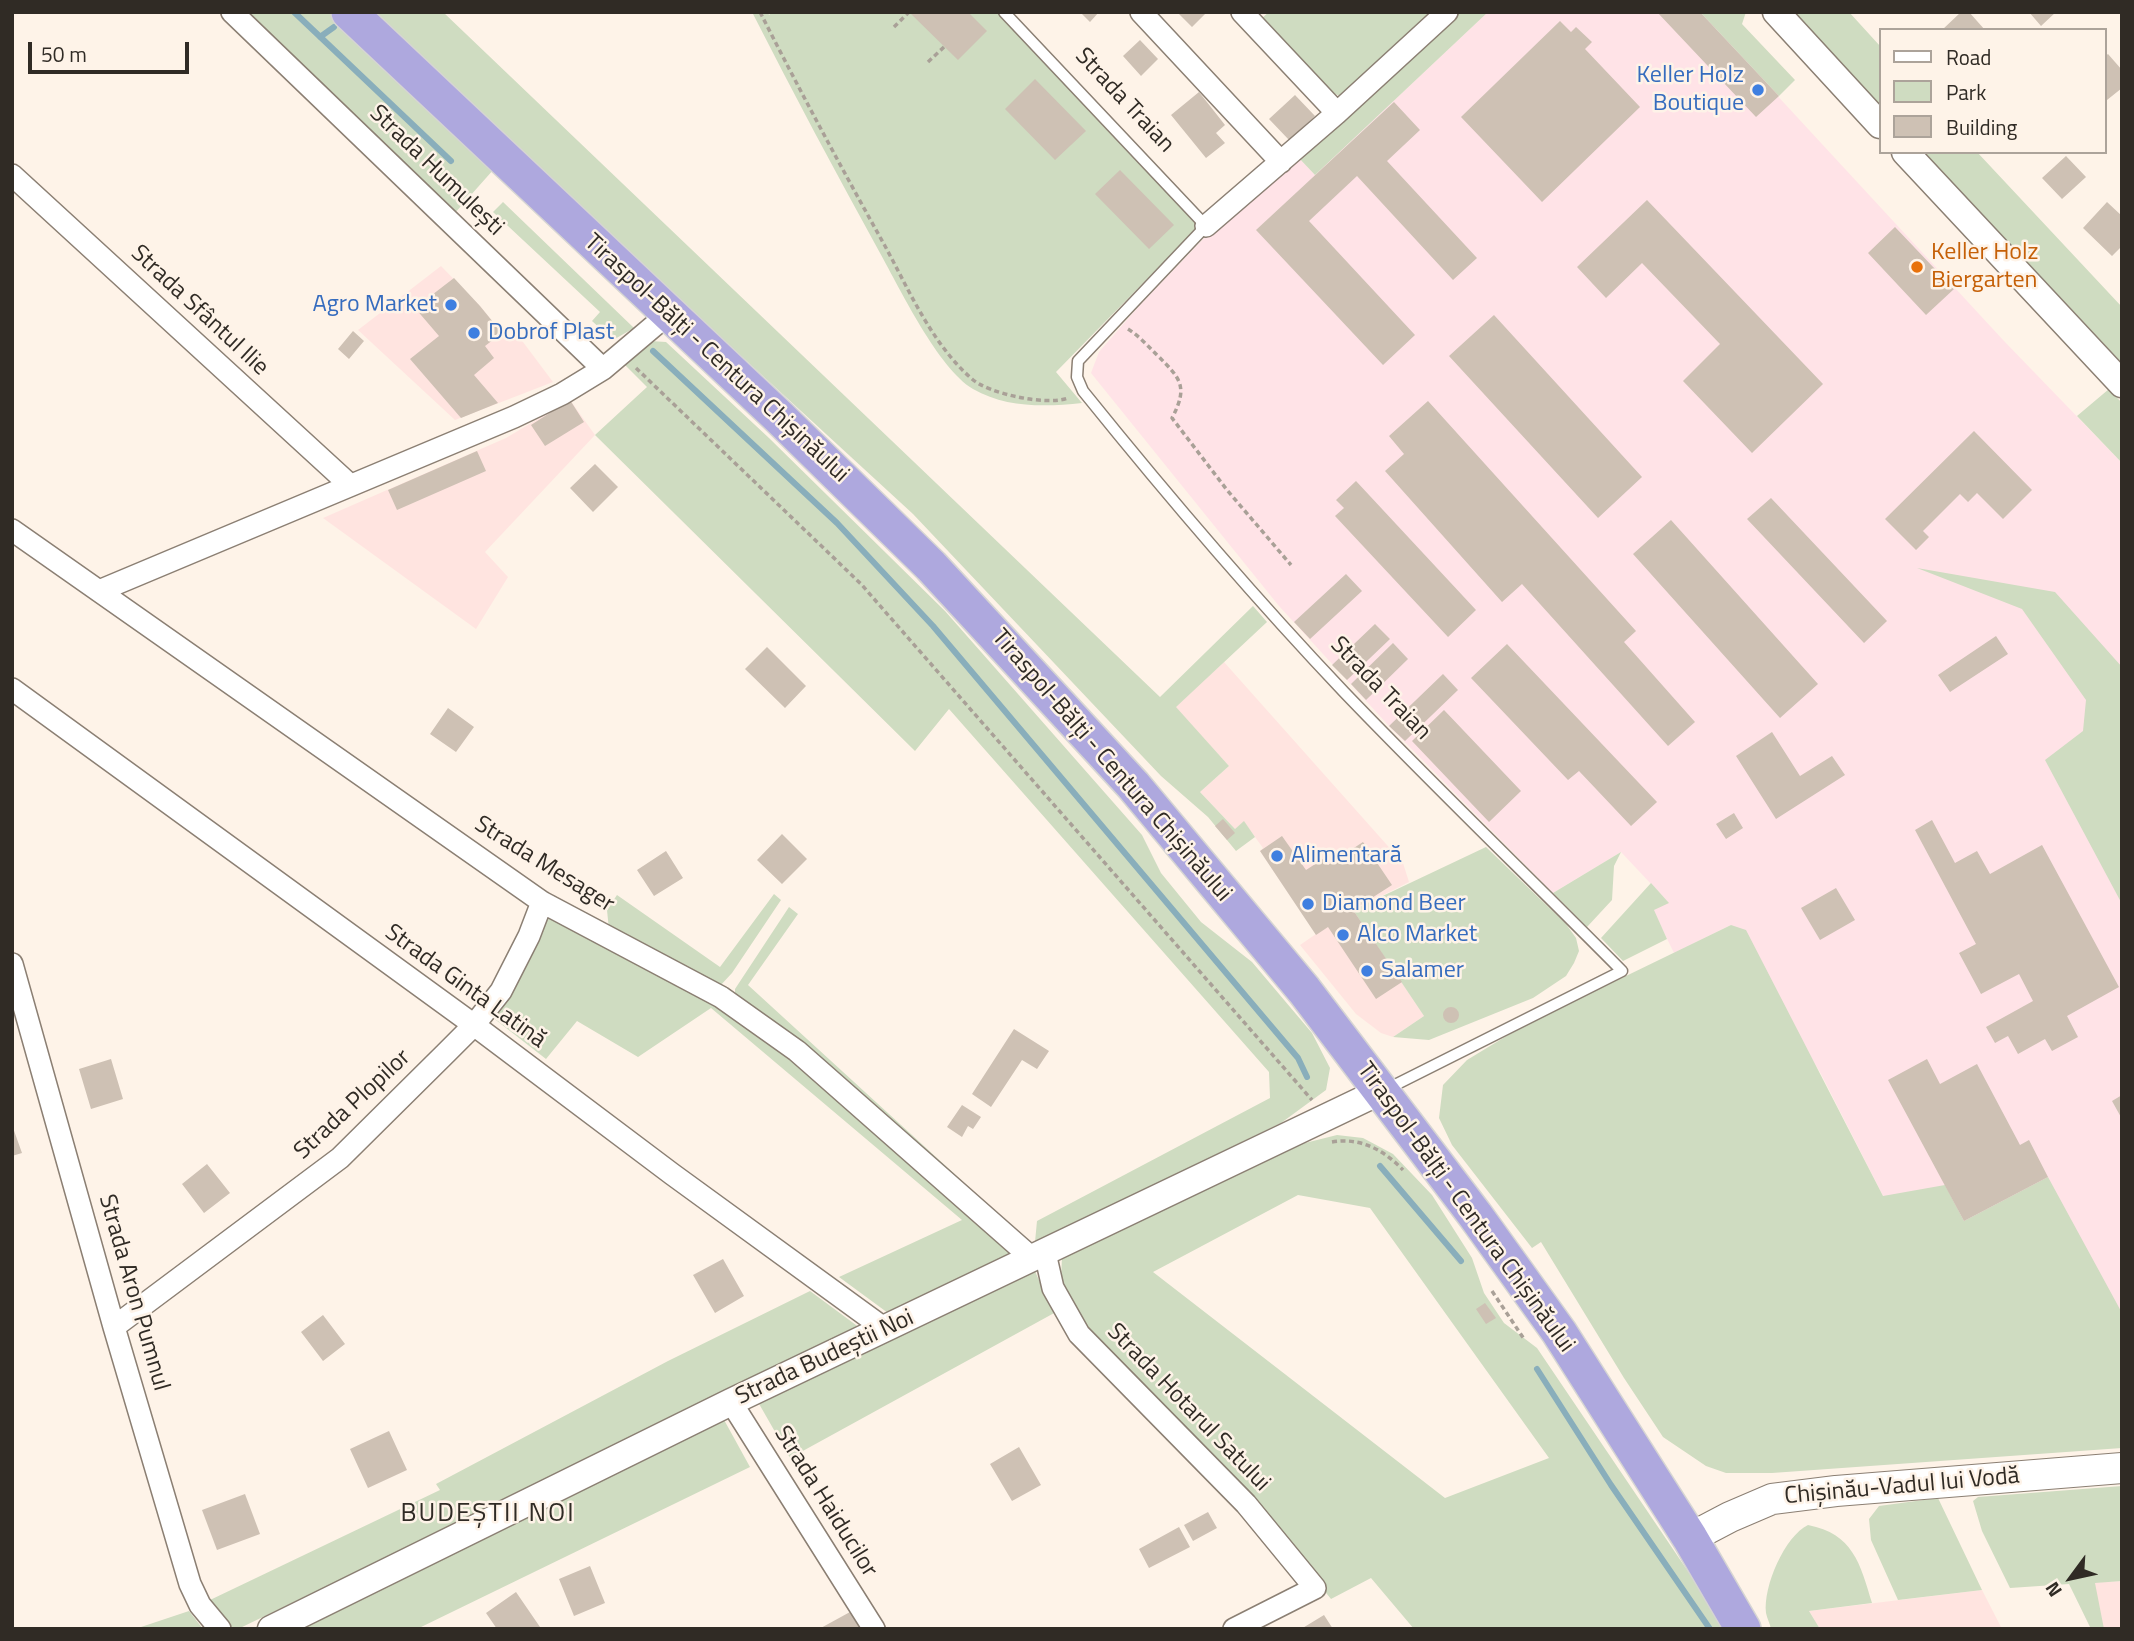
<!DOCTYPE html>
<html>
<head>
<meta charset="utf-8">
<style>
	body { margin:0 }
	#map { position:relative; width:2134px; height:1641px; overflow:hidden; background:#fef3e8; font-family:"Titillium Web",sans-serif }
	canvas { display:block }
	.frame { position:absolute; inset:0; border:14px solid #302b25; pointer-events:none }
	.legend { position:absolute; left:1879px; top:28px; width:228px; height:126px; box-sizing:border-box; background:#fef3e8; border:2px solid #aca39a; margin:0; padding:9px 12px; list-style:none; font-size:21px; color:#302b25 }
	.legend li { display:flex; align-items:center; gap:14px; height:35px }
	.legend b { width:35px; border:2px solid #aca39a }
	.north { position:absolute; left:2036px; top:1543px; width:70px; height:70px; -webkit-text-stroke:5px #fef3e8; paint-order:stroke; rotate:237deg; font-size:19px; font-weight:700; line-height:28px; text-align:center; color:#302b25 }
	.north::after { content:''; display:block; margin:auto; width:24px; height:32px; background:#302b25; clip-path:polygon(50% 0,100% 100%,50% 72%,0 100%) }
	.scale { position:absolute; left:28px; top:42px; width:161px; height:32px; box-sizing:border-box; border:4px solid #302b25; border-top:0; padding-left:9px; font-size:21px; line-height:24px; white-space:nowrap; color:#302b25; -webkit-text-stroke:5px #fef3e8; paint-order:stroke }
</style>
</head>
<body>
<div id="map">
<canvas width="2134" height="1641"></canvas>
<div class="frame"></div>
<ul class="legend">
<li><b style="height:9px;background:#fff"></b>Road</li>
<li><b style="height:19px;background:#cfdcc1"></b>Park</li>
<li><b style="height:19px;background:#cec1b4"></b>Building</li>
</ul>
<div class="north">N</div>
<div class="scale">50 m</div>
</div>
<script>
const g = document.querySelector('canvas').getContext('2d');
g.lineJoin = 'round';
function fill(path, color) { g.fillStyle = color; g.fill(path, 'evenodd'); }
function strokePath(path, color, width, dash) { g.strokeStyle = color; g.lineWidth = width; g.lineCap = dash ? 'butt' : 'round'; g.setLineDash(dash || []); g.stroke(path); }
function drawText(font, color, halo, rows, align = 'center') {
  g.font = font + ' "Titillium Web",sans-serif'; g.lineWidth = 5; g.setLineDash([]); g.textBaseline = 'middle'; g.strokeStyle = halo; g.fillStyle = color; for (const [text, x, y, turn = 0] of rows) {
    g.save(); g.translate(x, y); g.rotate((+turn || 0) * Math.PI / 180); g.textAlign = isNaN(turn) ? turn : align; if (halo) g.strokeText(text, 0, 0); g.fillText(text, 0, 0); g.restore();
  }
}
fill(new Path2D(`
	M441,266L480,306L502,333L520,338L553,382L455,420L358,330Z
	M570,400L595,435L485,552L508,577L476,629L323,518L506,438Z
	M1224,662L1403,863L1409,882L1354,910L1424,1016L1393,1037L1381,1033L1356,1014L1300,945L1316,934L1260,851L1263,848L1244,822L1235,829L1200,792L1229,766L1175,707Z
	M2122,1581V1629H2091L2070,1584Z
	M1982,1590L2002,1629H1820L1809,1611Z`), '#ffe4e0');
fill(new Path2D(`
	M1488,12H1700L2004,341L2122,463V1448L1883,1196L1821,1074L1731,925L1674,953L1653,910L1668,902L1621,852L1553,893L1389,726L1279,606L1091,373L1099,352L1140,305L1211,231L1298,157L1315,175Z`), '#ffe3e7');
fill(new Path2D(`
	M244,12H329L494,169L454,214Z
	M367,12H443L1160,697L1253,606L1267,622L1176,707L1229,766L1200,792L1235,829L1244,821L1255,837L1236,851L1208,817L1161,776L913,514Z
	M752,12H768L769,15L772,12H998L1199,226L1056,372L1082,403C1045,407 1006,408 973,389C938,368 900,289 880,253C836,173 793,93 752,12Z
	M1269,12H1436L1344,98L1331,92L1262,18Z
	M1455,12H1488L1315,175L1298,157Z
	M1700,12H1746L1742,24L1795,80L1779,96Z
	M1792,12H1849L1880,46V106Z
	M1924,152H1977L2122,307V363Z
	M503,202L634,328L613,340L592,321L600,312L493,212Z
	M650,341L666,342L769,438L945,611L1142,835L1161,873L1201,922L1252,962L1312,1033L1330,1068L1326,1090L1281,1123L1035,1242L1037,1221L1270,1098L1269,1072L949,709L915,751L595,435L647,387L621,361Z
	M2109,389L2122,403V463L2077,416Z
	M1917,568L2055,592L2122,667V904L2045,760L2083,731L2086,700L2022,609Z
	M1486,847L1566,924L1576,938L1579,951L1574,963L1566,976L1533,998L1429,1040L1393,1037L1424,1016L1353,910Z
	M1621,852L1614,866L1612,900L1587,927L1553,893Z
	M1651,883L1669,903L1654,910L1667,939L1623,961L1601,938Z
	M774,894L781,900L732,973L719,987L609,930L607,910L617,895L720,967Z
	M789,907L798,914L748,985L1007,1222L735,997V989Z
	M545,913L716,1001L793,1054L1014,1252L888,1313L839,1277L962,1220L711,1008L638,1057L577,1021L546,1059L492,1017Z
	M1731,925L1746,930L1883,1196L1945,1185L1964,1221L2048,1177L2122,1313V1448L1772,1473H1726L1706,1466L1663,1437L1624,1378L1541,1242L1532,1248L1452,1145L1439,1118L1443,1085L1467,1060L1523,1026Z
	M1337,1135L1363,1138L1393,1154L1432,1195L1472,1258L1484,1293L1504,1323L1537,1348L1727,1629H1414L1371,1578L1331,1599L1251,1500L1087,1332L1061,1282L1062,1256L1289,1147ZM1298,1195L1370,1208L1549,1458L1445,1498L1153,1272Z
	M1034,1269L1046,1296L1056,1312L790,1458L758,1402Z
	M810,1291L860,1328L238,1629H233L210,1600L440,1490L436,1484L668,1361Z
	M723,1418L750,1467L417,1629H294Z
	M2122,1486V1581L2095,1583L2104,1629H2091L2069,1584L2010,1588L1982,1531L1973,1501L1978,1497Z
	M1938,1498L1982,1590L1898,1600L1871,1540L1869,1519L1879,1506Z
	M1808,1525C1853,1534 1860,1563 1872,1603L1809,1611L1820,1629H1771C1770,1624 1767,1618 1766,1613C1763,1586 1785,1536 1808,1525Z
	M189,1611L203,1629H135Z`), '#cfdcc1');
strokePath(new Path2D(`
	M294,12L451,161
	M320,37L334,27
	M653,351L837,523L933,626L1298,1058L1307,1077
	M1380,1166L1461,1261
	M1537,1369L1611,1485L1710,1629`), '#89aebb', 6);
fill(new Path2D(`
	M909,12H968L987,31L958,60Z
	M1080,12H1099L1090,22Z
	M1177,12H1207L1192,27Z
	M1657,12H1700L1779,96L1756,117Z
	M1961,12H1969L1985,30H1942Z
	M2029,12H2056L2041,26Z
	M1560,21L1571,32L1576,27L1592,42L1585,49L1640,107L1542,202L1461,117Z
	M1140,40L1158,59L1141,76L1123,56Z
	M2108,54L2122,70V88L2107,100L2104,97V57Z
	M1035,79L1086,131L1055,160L1005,109Z
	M1199,92L1225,125L1216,133L1225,143L1206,158L1171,115Z
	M1295,95L1315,116L1289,140L1269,119Z
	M1394,102L1420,130L1387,161L1477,258L1453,280L1357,176L1309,221L1415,335L1383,365L1256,230Z
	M2066,156L2086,177L2062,199L2042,178Z
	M1120,170L1174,225L1149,249L1095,194Z
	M1647,200L1823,384L1752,453L1683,381L1720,344L1642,263L1606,298L1577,267Z
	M2107,202L2122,216V246L2112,256L2083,228Z
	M1895,227L1954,289L1926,315L1868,253Z
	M454,278L480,306L502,333L485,346L494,358L474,375L498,403L461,418L410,359L439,336L415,308Z
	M1494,315L1642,477L1598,518L1449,356Z
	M353,331L364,341L349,359L338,349Z
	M570,400L584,422L545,446L531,425Z
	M1428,401L1636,631L1624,642L1695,722L1668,746L1522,584L1502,602L1385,471L1404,454L1389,436Z
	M1974,431L2032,490L2003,519L1977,493L1968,502L1960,494L1923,531L1929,537L1916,550L1885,519Z
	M477,451L486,471L397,510L388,490Z
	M595,464L618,487L593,512L570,488Z
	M1356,481L1476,610L1448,637L1335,516L1344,508L1336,500Z
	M1771,498L1887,621L1864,643L1747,519Z
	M1671,520L1818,684L1780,718L1633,554Z
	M1346,574L1362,591L1310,639L1294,622Z
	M1375,624L1390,639L1347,680L1332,665Z
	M1996,636L2008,654L1950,692L1938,675Z
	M1393,643L1408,659L1366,700L1351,684Z
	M1507,644L1657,802L1631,826L1579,771L1568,780L1471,678Z
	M767,647L806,686L785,708L745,669Z
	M1443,674L1458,690L1405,741L1389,726Z
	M448,708L474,727L456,752L430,734Z
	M1444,710L1521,791L1489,822L1412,741Z
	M1772,732L1800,776L1832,756L1845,775L1776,819L1736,756Z
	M1734,813L1743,828L1726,839L1716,824Z
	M1223,819L1235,833L1227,840L1215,826Z
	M1932,820L1955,863L1977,851L1990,874L2042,845L2119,987L2067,1016L2078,1037L2052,1051L2045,1039L2018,1054L2008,1036L1995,1043L1986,1027L2033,1001L2019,974L1981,994L1959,953L1976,944L1915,830Z
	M782,834L807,859L782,884L757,860Z
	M1282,836L1306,870L1323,859L1328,865L1363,842L1392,885L1353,910L1402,982L1376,999L1328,927L1316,935L1260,851Z
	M666,851L683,878L654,896L637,870Z
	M1836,888L1855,920L1820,940L1801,908Z
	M1443 1015a8 8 0 1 1 16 0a8 8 0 1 1-16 0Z
	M1014,1029L1049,1051L1037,1069L1022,1060L991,1107L972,1094Z
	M111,1059L123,1099L91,1109L79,1069Z
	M1927,1059L1940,1084L1977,1064L2020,1145L2029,1140L2048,1177L1964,1221L1888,1080Z
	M2122,1095V1119L2112,1101Z
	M962,1105L981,1117L973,1129L968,1126L962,1137L947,1127Z
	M12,1125L22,1153L12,1156Z
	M207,1164L230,1193L204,1213L182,1184Z
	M723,1259L744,1296L715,1313L693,1275Z
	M1485,1303L1496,1318L1486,1324L1476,1309Z
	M323,1315L345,1344L323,1361L301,1332Z
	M389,1431L407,1470L368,1488L350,1449Z
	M1019,1447L1041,1485L1012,1501L990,1464Z
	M245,1494L260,1534L217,1550L202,1510Z
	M1208,1512L1217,1528L1193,1541L1184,1525Z
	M1179,1527L1190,1547L1149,1568L1139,1549Z
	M590,1566L605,1603L574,1616L559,1579Z
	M516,1592L540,1627L537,1629H497L486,1613Z
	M850,1612L860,1629H819Z
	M1324,1615L1333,1629H1301Z`), '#cec1b4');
const service = new Path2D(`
	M1004,12L1206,226L1078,361L1077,377L1083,391C1166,494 1252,595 1344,692C1435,787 1530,878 1622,971L1387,1089`);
const minor = new Path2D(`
	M232,12L603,369
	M1141,12L1281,162
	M1242,12L1337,113
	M12,175L350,485
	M1206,226L1337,113L1447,12
	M12,530L542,902L721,997L797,1051L1033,1259
	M99,591L514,417L562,394L603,369L668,314
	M12,689L474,1025L672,1174L885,1329
	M12,964L114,1327L190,1584L200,1605L220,1629
	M1045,1253L1053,1288L1079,1334L1246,1504L1315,1588L1234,1629
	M114,1327L340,1158L446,1053L474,1025L501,991L529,936L542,902
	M731,1402L874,1629`);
const tertiary = new Path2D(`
	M1776,12L1880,125
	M1905,152L2122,384
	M271,1629L731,1402L1381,1091`);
const secondary = new Path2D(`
	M1690,1538L1730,1517L1772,1499L1836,1491L2122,1468`);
const trunk = new Path2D(`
	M349,12L779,417L931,566L1133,785L1304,990L1475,1215L1559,1332L1690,1538L1743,1629`);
strokePath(service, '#8b7f73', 13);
strokePath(minor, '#8b7f73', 24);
strokePath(tertiary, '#8b7f73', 29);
strokePath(secondary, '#8b7f73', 32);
strokePath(trunk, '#d6d5d3', 38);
strokePath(new Path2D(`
	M760,12C800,91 842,169 885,246C910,292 932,344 972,379C989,394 1047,406 1068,398
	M894,27L909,12
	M928,62L944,47
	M1128,329C1139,336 1148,346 1157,355C1180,378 1189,386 1172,418L1227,490L1291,565
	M636,368L861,584L1312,1100
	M1332,1142C1360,1137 1384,1150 1403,1170
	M1492,1291L1524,1339`), '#a9a097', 3.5, [5, 3.5]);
strokePath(service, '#fff', 10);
strokePath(minor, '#fff', 21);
strokePath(tertiary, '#fff', 26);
strokePath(secondary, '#fff', 30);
strokePath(trunk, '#aea8de', 35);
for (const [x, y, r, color] of [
	[1758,90,7,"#3f7fe0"],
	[1917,267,7,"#e8710a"],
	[451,305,7,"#3f7fe0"],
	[474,333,7,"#3f7fe0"],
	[1277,856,7,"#3f7fe0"],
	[1308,904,7,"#3f7fe0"],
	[1343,935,7,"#3f7fe0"],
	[1367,971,7,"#3f7fe0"]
]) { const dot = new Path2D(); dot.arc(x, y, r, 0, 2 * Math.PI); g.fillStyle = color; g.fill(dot); strokePath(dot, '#fef3e8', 2.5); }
drawText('24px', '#366cbe', '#fef3e8', [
	["Keller Holz",1744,76,"right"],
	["Boutique",1744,104,"right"],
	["Agro Market",437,305,"right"],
	["Dobrof Plast",488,333],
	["Alimentară",1291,856],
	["Diamond Beer",1322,904],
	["Alco Market",1357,935],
	["Salamer",1381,971]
], 'left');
drawText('24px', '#302b25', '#fef3e8', [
	["Strada Traian",1124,101,47],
	["Strada Humulești",436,171,44],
	["Strada Sfântul Ilie",199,311,43],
	["Tiraspol-Bălţi - Centura Chișinăului",716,359,43],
	["Strada Traian",1380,689,46],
	["Tiraspol-Bălţi - Centura Chișinăului",1111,766,49],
	["Strada Mesager",544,865,32],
	["Strada Ginta Latină",465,987,36],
	["Strada Plopilor",353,1105,-43],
	["Tiraspol-Bălţi - Centura Chișinăului",1465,1208,54],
	["Strada Aron Pumnul",133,1293,74],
	["Strada Budeștii Noi",825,1358,-25],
	["Strada Hotarul Satului",1188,1408,46],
	["Chișinău-Vadul lui Vodă",1902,1487,-5],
	["Strada Haiducilor",825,1502,58]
]);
drawText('24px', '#c56008', '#fef3e8', [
	["Keller Holz",1931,253],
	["Biergarten",1931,281]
], 'left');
g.letterSpacing = '2px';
drawText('26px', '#302b25', '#fef3e8', [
	["BUDEŞTII NOI",488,1515]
]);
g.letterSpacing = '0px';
</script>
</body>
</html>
